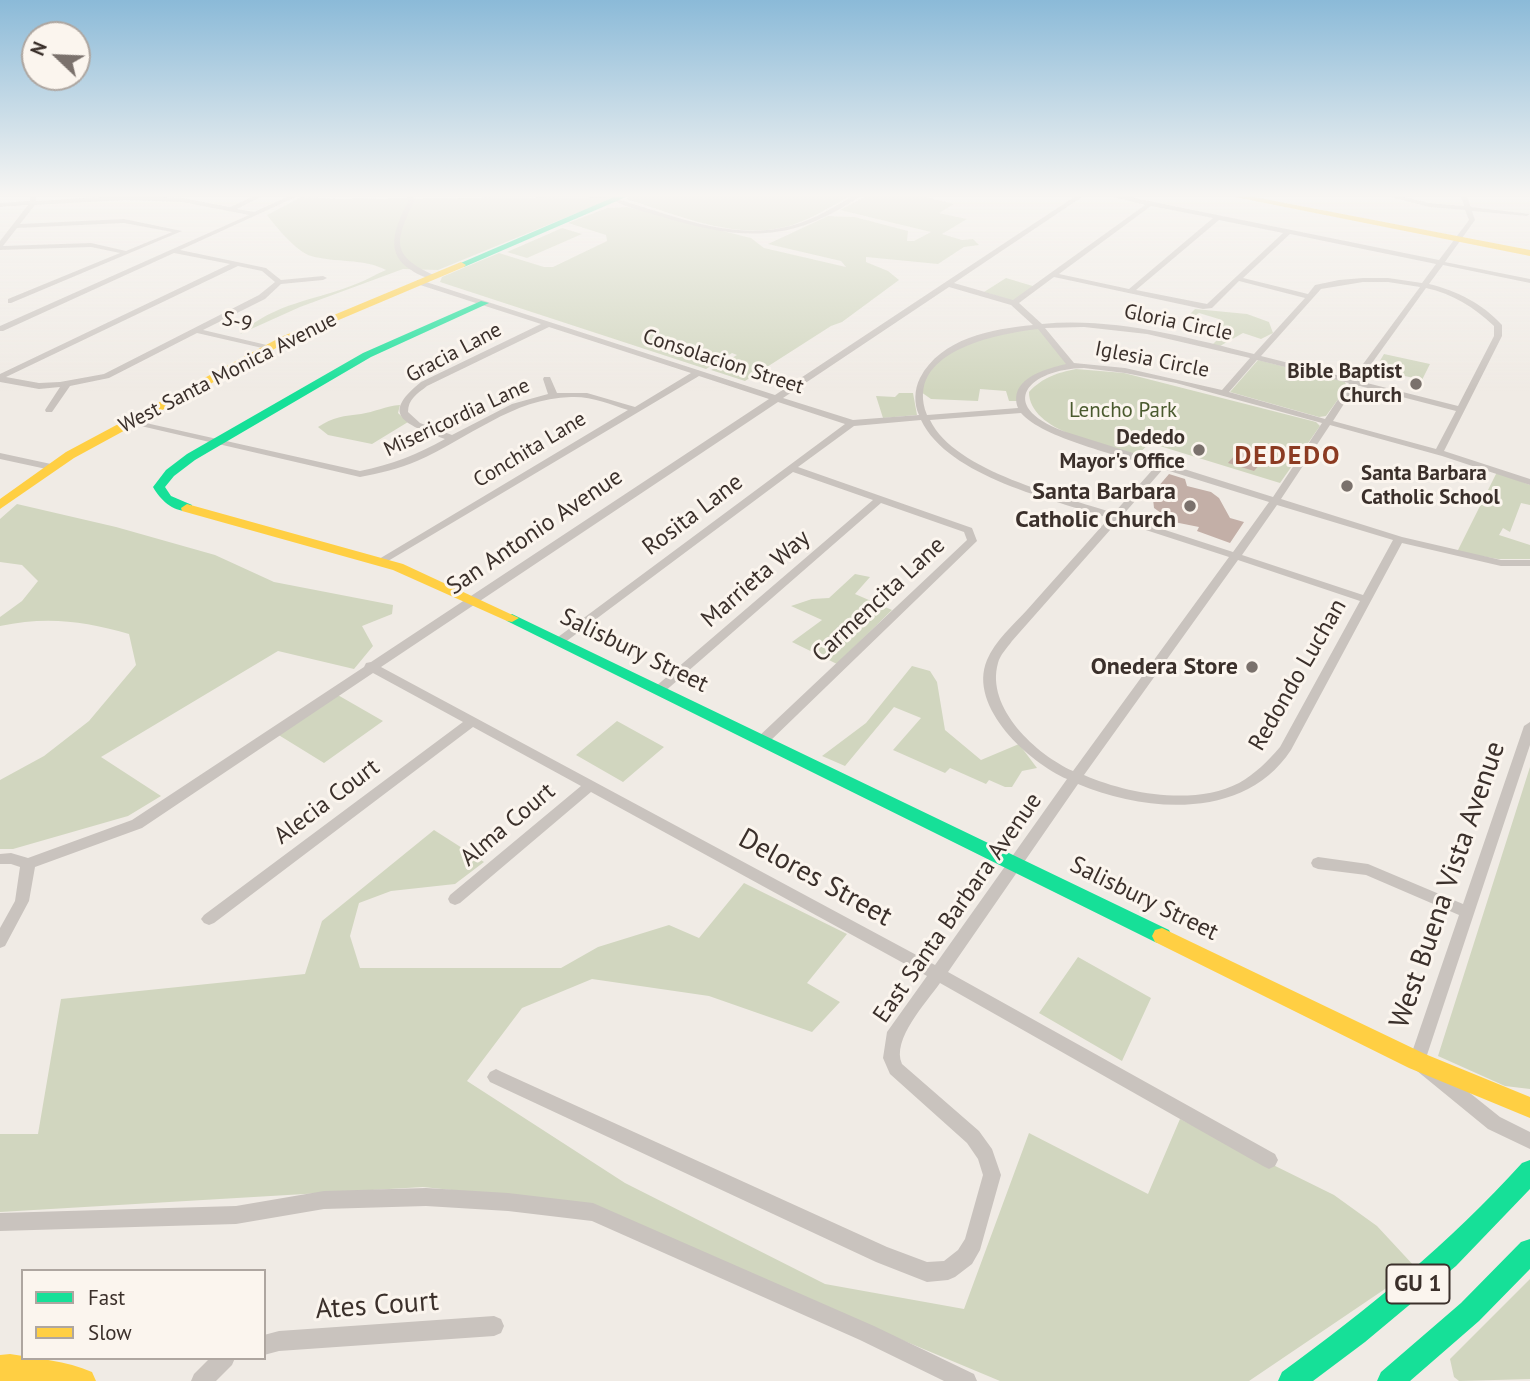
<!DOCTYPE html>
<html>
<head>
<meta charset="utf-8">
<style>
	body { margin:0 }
	#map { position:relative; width:1530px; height:1381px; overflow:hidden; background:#f0ebe5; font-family:"PT Sans",sans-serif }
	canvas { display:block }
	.legend { position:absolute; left:21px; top:1269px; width:245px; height:91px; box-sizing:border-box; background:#fbf5ee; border:2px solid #aea6a0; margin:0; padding:9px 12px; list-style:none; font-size:21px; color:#3b302b }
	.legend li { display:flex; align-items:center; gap:14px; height:35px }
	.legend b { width:35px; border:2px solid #aea6a0 }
	.north { position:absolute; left:21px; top:21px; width:70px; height:70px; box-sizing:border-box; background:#fbf5ee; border:2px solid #aea6a0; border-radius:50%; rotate:293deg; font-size:19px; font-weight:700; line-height:28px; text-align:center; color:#3b302b }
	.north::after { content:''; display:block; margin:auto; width:24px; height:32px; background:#7a716c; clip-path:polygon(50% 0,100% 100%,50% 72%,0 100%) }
</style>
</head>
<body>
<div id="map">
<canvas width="1530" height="1381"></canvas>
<ul class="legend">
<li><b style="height:9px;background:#16e098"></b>Fast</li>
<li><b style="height:9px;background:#ffcf43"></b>Slow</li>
</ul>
<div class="north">N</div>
</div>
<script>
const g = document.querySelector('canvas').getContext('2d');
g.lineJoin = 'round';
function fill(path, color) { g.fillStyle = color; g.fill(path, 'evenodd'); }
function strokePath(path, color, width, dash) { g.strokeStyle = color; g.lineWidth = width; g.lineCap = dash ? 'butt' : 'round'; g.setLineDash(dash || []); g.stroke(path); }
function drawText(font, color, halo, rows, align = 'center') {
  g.font = font + ' "PT Sans",sans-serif'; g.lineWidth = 6; g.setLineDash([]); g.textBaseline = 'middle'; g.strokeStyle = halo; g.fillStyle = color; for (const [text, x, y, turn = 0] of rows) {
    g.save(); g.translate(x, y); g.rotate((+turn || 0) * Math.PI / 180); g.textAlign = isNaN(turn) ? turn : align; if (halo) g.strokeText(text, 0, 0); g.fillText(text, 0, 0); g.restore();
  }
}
fill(new Path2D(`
	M301,197L337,199L616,197L438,270L403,269L300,307L240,334C276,302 314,301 356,284C367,280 376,274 386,270C363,258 335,263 311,256C297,252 275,226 267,215Z
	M629,197H849C829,207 807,222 785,227C733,240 675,214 626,199Z
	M865,197H925L954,204L939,213L967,219L942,234L962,240L973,239L979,245L964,247L938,264L866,257V262L888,271L899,280L842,322L831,326L745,381L711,370L737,355L732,353L706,369L440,282L442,277L499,253L544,267H553L607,241L606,235L568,223L607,208L627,207L751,238L764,248L846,267L841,261L768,244L828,216L855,217L908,231L907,241H914L931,232L840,210Z
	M562,228L582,234L527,258L507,252Z
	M1006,278L1036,287L1014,301L984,292Z
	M1195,309L1247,314L1269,322L1273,333L1261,339L1243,333L1220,346L1212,345L1226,331L1216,328L1196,329L1199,325L1219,324L1222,320L1199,313L1190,319H1185Z
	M1039,328L1070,365L1028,379L1018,401H1009L1006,391L980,389L978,401L931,399L921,392C924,385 926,373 931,367C953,340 1007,332 1039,328Z
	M1384,354L1430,364L1422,380L1375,369Z
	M1258,360L1345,382L1347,387L1326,416L1319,417L1230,392Z
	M1076,369L1124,373L1316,422L1320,426L1280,483L1150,443L1137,455C1106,445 1029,432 1029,392C1043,377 1057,373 1076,369Z
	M899,393H913L917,415L883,418L876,396L895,397Z
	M400,405L398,413L408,422L372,444L328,435L318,427C333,417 344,416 361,414C374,412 386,406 400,405Z
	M1497,472L1530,485V505L1521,503L1510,532L1503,528L1499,535L1530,545V559H1498L1457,552Z
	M17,504L116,527L215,555L274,582L393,605L392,614L362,626L373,646L354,669L278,651L101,757L161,796L128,816L13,849H0V780L44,756L89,721L136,665L129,634C84,621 47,616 0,626V617L22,601L38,581L22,565L0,562V519Z
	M855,574L870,577L855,594L892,610L837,664L792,642L822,620L791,606L812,599L829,598Z
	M912,666L930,671L937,682L945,730L981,760L1019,744L1037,768L1022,771L1012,787H1005L989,780L986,784L950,768L945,773L893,750L921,718L894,707L845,766L822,756L866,723Z
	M336,694L383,721L324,763L277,734Z
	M617,721L664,747L623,782L576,755Z
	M1530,767V1089L1505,1086L1438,1056Z
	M434,830L484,862L455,884L391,891L359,903L350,936L360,968H561L598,947L669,925L699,938L744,883L847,934L807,983L840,1002L812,1032L709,996L592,979L522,1008L467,1081L625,1183L825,1284L964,1309L1029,1133L1148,1194L1180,1119L1334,1195L1377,1226L1416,1268L1249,1381H1000L773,1286L595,1205L423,1187L0,1212V1134H38L61,999L305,974L322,921Z
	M1078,957L1151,998L1122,1061L1039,1013Z
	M1530,1279V1379L1459,1381L1454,1377L1450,1359Z`), '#d1d6bf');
fill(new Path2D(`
	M1240,449L1262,455L1257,461L1261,463L1254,471L1228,463Z
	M1169,474L1185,479L1187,486L1211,492L1219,498L1230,518L1244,522L1230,543L1197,531L1199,527L1174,522L1154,508L1153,499L1164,491L1157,488Z`), '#c3afa7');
fill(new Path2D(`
	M30,197H36V201L102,197H164L182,198L230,207L252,197H261L237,209L254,212L287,197H296L180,250L266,268L281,280L323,276L327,278L323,280L281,284L265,299L203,330L271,346V350L197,333L109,378L70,386L52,412H46L45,410L60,387L39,389L0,382V374L230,264L174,253L3,331H0V326L249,215L182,202L126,200L35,205L20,224L124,219L182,231L11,303H8V299L120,253L91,247L0,250V241L28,205L0,207V203L30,201ZM124,223L172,232L126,251L91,243L3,246L17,228ZM238,266L262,271L275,282L259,295L104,374L60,382L39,383L6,377Z
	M407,197H413L414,201C396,240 389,255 434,275V279C424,278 415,273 408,268C383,250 398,223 408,201Z
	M851,197H859C790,244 739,240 663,217C646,212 627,208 612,200L617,199C669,214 726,239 781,228C806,224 829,210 851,197Z
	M1074,197H1082L954,283L1013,300L1145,205L1114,197H1129L1439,260L1469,220L1465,210L1429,207L1391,197H1404L1429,203L1464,206L1461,197H1467L1471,207L1530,214L1527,216L1472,211L1475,220L1445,262L1530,279V283L1443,265L1429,284C1457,291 1482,303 1502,325V336L1444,451L1530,479V485L1442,456L1330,425L1281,499L1402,537L1501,560H1530V566H1501L1402,543L1291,750C1245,820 1147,813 1078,784L948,972L1275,1154L1278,1160L1275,1166L1269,1169L1263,1166L940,983C926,1003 891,1040 902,1064L979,1131L992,1149L1001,1175L980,1250L972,1264L955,1277L948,1280L927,1282L876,1262L490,1082L487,1077L490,1072L496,1069L502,1072L887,1247L927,1262L944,1261L958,1250L965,1239L983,1175L978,1159L967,1143L890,1074L883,1058L887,1032L927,976L591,792L460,903L455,905L450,903L448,899L450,895L581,786L473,727L214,923L209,925L204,923L201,919L204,915L463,722L373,673L142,828L35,867L29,901L5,946L0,948V928L15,901L20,867L11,864H0V854L11,853L28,858L132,820L364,667L366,663L371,662L769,399L699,376L383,564L378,561L379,559L628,410C610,404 591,396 571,397C513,398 468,439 417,461C399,469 380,473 360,477L128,423V419L360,471C391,465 418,454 445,439C409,425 377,417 421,382L541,324L417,284V280H420L775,395ZM1151,206L1213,218L1129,289L1059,274ZM1219,220L1283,233L1207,304L1136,290ZM1290,234L1436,264L1422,283L1388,278H1363L1339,280L1315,285L1308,294L1243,278ZM1054,277L1203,309L1212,308L1239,281L1305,298L1254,354C1185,337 1113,317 1042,324L1019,303ZM1363,282H1388L1420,287L1352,379L1261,356L1321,289ZM949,287L1011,305L1033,325C992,329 941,338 920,378C914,390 914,404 919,415L853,420L783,398ZM1426,288C1453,294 1474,307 1494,326V336L1458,406L1359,381ZM549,327L691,373L635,407L587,393H557L550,377H544L543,379L548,394L512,404L452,435L420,423L408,412C408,399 417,394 427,386ZM1084,327L1147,334L1250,358L1222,390L1125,368L1074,363L1045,328ZM1038,329L1066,364C1045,369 1008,379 1018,408L927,415C903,352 995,334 1038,329ZM1257,360L1349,383L1325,419L1229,392ZM1084,368L1125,373L1176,383L1322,423L1273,497L1063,431C995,405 1029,369 1084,368ZM1356,385L1456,411L1436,449L1333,421ZM778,402L845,424L554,640L560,644L564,643L793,472L873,500L655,687L653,690L655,693H663L881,503L964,532L967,540L757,738L756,741L757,744H767L977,541L972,528L798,467L854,426L921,420C948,477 1054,500 1109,518C1082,549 1054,579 1027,610C1013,625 995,641 987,660C967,707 1030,763 1067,779L935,965L381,667ZM1021,413C1042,438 1122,456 1155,467L1114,513C1062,496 955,472 930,420ZM1163,469L1269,502L1233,552L1122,516ZM1277,505L1393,540L1363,595L1242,555ZM1118,521L1229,557L1073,771C1037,755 985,708 998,663C1000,655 1007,648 1012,641ZM1238,560L1360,601L1280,747C1268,761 1255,774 1239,783C1195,806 1127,794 1084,775Z
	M0,453L51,464L56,467L51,470L0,459Z
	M1530,722V745L1426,1058L1500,1117L1530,1132V1149L1488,1129L1411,1066L1409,1061L1459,915L1366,875L1318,869L1313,867L1311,863L1313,859L1318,857L1368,864L1463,904L1524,726Z
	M426,1188L508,1193L593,1203L874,1326L974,1374L977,1381H944L860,1340L592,1221L508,1211L426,1206L324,1209L236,1224L0,1231V1213L236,1206L324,1191Z
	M494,1316L501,1319L504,1326L501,1333L494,1336L279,1351L264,1355V1335L279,1331Z
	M210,1358H235L232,1365L216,1381H191L194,1374Z`), '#c9c3be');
fill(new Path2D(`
	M614,197H626L464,267L456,265Z
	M481,301L489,303L371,357L195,460L174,476L165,487L171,496L192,505V511C174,513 161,501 153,487L166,470L187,454L363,353Z
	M512,614L1169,930L1172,936L1169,942L1162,944L1155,942L507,621L505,618Z
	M1530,1160V1189L1456,1266L1365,1342L1313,1381H1278L1282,1372C1368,1309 1450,1243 1522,1163Z
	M1530,1239V1269L1479,1321L1410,1381H1377L1381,1372L1461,1303L1521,1242Z`), '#16e098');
fill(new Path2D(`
	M1235,197H1254L1530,250V256Z
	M461,262L466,265L464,267L289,341L74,458L0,509V499L66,452L281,337Z
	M187,504L403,564L519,618L512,622L507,621L393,570L182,511L181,508Z
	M1162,928L1425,1054L1530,1097V1118L1409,1068L1155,942L1152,936L1155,930Z
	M10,1354C35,1358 67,1361 92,1372L96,1381H0V1355Z`), '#ffcf43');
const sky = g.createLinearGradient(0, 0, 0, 391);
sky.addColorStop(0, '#8bbad8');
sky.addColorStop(0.5, '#f8f6f3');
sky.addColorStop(1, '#f8f6f300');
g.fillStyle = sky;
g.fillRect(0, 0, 1530, 391);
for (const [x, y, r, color] of [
	[1416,384,7,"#7a716c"],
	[1199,450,7,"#7a716c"],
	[1347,486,7,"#7a716c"],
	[1190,506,7,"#7a716c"],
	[1252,667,7,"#7a716c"]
]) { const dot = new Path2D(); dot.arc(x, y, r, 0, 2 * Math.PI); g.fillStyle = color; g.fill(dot); strokePath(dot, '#fbf5ee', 2.5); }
drawText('21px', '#3b302b', '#fbf5ee', [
	["S-9",237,322,14],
	["Gloria Circle",1178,323,12],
	["Gracia Lane",454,353,-28],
	["Iglesia Circle",1152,360,11],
	["Consolacion Street",723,362,18],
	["West Santa Monica Avenue",228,373,-27],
	["Misericordia Lane",457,418,-25],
	["Conchita Lane",530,450,-31]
]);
drawText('bold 21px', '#3b302b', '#fbf5ee', [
	["Bible Baptist",1402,372],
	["Church",1402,396],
	["Dededo",1185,438],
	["Mayor's Office",1185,462],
	["Santa Barbara",1361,474,"left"],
	["Catholic School",1361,498,"left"]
], 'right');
drawText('21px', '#4a5a2e', '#fbf5ee', [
	["Lencho Park",1123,411]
]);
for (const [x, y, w] of [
	[1418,1284,63]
]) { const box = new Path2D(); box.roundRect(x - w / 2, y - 19.5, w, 39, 5); g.fillStyle = '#fbf5ee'; g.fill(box); strokePath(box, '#3b302b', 2); }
drawText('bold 23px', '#3b302b', null, [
	["GU 1",1418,1284]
]);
drawText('bold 24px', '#3b302b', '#fbf5ee', [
	["Santa Barbara",1176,492],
	["Catholic Church",1176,520],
	["Onedera Store",1238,667]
], 'right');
drawText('24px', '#3b302b', '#fbf5ee', [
	["Rosita Lane",693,515,-37],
	["San Antonio Avenue",535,532,-34],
	["Marrieta Way",756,579,-41],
	["Carmencita Lane",879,600,-43],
	["Salisbury Street",634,651,26],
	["Redondo Luchan",1298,675,-60],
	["Alecia Court",327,802,-37],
	["Alma Court",508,825,-40],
	["Salisbury Street",1144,899,26],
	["East Santa Barbara Avenue",958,908,-55]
]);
g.letterSpacing = '2px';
drawText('bold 26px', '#8c3b22', '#fbf5ee', [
	["DEDEDO",1288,457]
]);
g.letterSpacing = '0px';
drawText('28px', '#3b302b', '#fbf5ee', [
	["Delores Street",815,878,29],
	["West Buena Vista Avenue",1448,885,-71],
	["Ates Court",377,1306,-4]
]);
</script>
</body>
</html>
